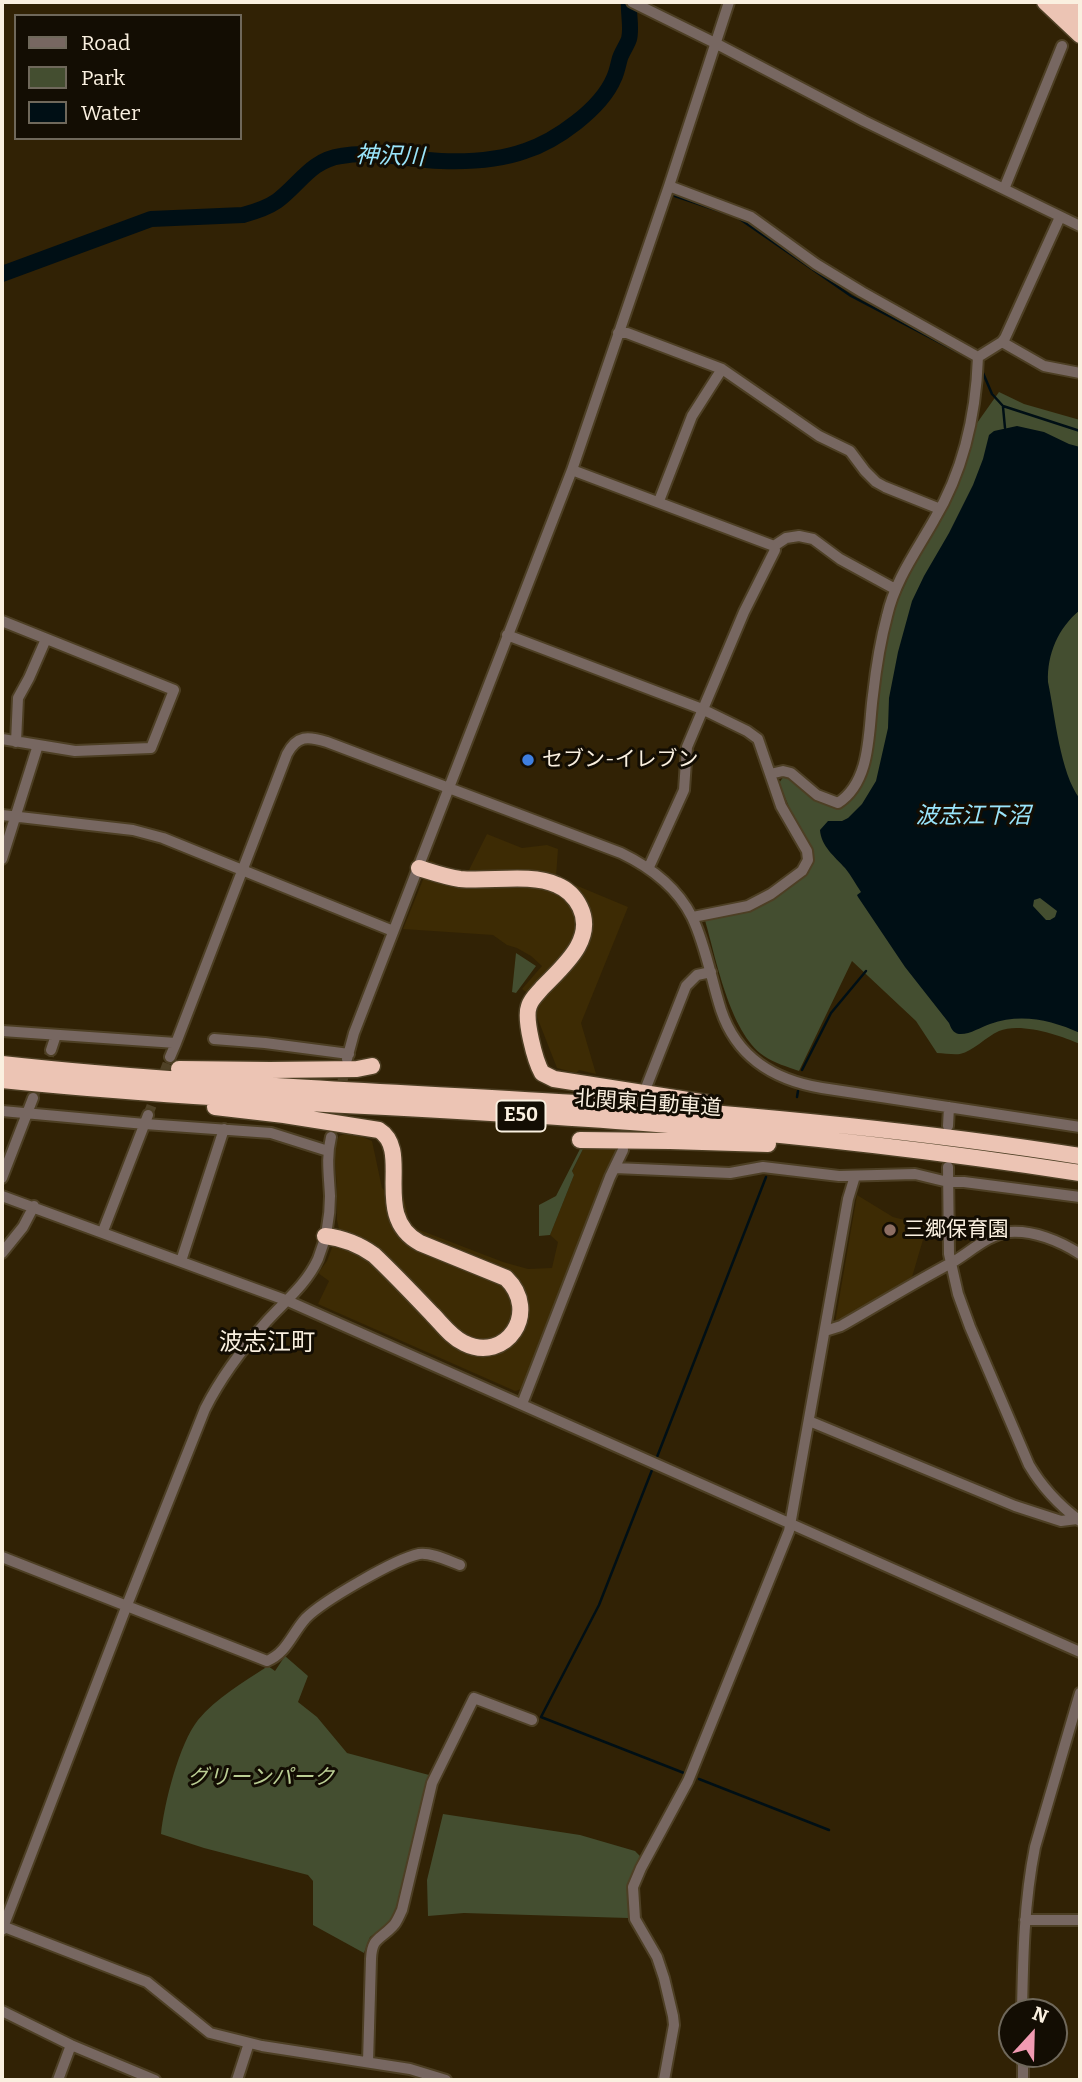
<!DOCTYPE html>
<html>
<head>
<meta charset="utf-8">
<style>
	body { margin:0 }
	#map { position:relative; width:1082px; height:2082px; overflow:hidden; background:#312205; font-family:Bitter,serif }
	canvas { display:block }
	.frame { position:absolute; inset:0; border:4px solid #faf0e0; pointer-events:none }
	.legend { position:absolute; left:14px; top:14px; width:228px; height:126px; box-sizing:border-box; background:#130d03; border:2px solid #6f685b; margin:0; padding:9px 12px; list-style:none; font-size:21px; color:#faf0e0 }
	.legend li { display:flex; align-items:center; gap:14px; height:35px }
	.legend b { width:35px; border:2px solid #6f685b }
	.north { position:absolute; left:998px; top:1998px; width:70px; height:70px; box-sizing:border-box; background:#130d03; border:2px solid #6f685b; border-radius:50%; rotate:22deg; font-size:19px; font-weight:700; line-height:28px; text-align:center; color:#faf0e0 }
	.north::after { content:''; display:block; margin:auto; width:24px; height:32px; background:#f19ab2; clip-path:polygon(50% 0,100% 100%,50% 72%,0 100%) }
</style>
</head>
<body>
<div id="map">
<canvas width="1082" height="2082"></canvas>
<div class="frame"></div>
<ul class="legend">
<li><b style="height:9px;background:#776761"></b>Road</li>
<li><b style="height:19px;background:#444e30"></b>Park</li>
<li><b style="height:19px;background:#000f15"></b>Water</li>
</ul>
<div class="north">N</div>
</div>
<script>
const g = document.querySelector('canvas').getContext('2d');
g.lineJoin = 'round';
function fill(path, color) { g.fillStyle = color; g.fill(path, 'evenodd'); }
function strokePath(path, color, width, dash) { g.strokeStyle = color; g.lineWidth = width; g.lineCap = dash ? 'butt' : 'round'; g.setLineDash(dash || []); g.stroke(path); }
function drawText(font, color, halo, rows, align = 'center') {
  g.font = font + ' Bitter,"Noto Sans JP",serif'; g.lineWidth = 6; g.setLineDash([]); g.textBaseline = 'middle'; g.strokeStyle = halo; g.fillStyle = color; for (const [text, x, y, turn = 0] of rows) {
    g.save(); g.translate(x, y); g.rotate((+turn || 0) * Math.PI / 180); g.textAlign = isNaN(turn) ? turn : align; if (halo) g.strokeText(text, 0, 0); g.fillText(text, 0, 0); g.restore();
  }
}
fill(new Path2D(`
	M487,834L522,848L547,845L558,849L556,877L628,907L581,1023L596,1074L579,1070L576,1073L557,1068L532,1004L536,999L522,989L542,966L531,956L517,948L507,945L493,935L403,929L431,860L448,871L467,874Z
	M350,1132L372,1141L382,1188L387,1193L404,1198L409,1221L417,1229L503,1262L528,1269L552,1268L558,1242L550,1235L574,1175L572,1172L583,1149L590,1147L617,1148L522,1389L515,1391L318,1304L329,1281L318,1273L327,1261L339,1229L337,1220V1187L334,1148L339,1136Z
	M857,1195L893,1217L927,1226L912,1277L835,1323Z`), '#3d2b04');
fill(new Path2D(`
	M999,392L1024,404L1080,420V1044C1060,1035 1020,1022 999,1031C986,1037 973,1051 960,1054C953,1055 944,1053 937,1053L916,1021L852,961L799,1071C788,1067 774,1063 764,1056C729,1032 716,957 704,917C735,907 801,895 812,862L779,783L784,776L789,777L832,805L858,787L890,627L898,600L913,567L964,467L977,423Z
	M516,953L536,966L516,993L512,992Z
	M580,1149H583L572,1171L574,1175L550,1235L539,1236V1205L556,1196Z
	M285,1656L308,1676L298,1702L317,1717L347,1753L429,1775L397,1909L391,1922L370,1937L364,1953L313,1925V1881L308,1875L204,1848L161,1834C164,1804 179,1744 198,1720C216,1698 244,1682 268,1666L275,1671Z
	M443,1814L580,1835L635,1851L640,1856L628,1883V1918L464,1913L428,1916L427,1880Z`), '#444e30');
fill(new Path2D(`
	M1017,426L1044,432L1069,444L1080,447V610C1058,628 1047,654 1048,682C1055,715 1060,773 1080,799V1033C1051,1020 1021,1013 990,1024C981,1027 969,1035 959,1034C953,1033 951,1028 949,1023L905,967L858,897L857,895L861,892C856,885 851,875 845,868C835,857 821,846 820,830L828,821H842L848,818L862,804L876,781L888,728L889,698L898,652L912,601L924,576L949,533L973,485L983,459L989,435L994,431ZM1040,898L1057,911L1055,917L1050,920H1046L1033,906L1034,900Z`), '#000f15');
strokePath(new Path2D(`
	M675,196L731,215
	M737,217L851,296L967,357
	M983,373L992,394L1003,406L1080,431
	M1003,407L1005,428
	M802,1070L831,1013L866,971
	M797,1097L798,1091
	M657,1457L766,1177
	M652,1470L599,1605L541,1717L684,1773
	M699,1779L829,1830`), '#000f15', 2.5);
strokePath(new Path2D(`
	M2,274L151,219L243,215C254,212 267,208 277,201C299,185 311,160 341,156C375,150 407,160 441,161C468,162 500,160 525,151C556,141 601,109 614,78C617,72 618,65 620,58C622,52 627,45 629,39C632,28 628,13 629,2`), '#000f15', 16);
strokePath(new Path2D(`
	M33,1098L51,1050
	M148,1115L170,1057
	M333,1127L346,1064`), '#4f4126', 10, [10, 5]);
const minor = new Path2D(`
	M632,2L715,43L864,121L1080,226
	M669,186L751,217L816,264L862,292L978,357
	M1004,189L1062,46
	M618,333H627L722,369L819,436L850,451L865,471L876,482L885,487L940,509
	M1002,342L1044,366L1080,373
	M978,357L1002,342L1005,338L1060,217
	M572,470L774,546L775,550L744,612L687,747L684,790L649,867
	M659,501L692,416L722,369
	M774,546L786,538L799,536L813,539L840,559L895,589
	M2,621L174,690L151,748L75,751L2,739
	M507,635L702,709L747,731L758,739L781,806L807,851L808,860L802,871L771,894L748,906L693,917
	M16,742L18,698L29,678L46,639
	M770,774L783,771L791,773L817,795L838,803C872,781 868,730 873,695C876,668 880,642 887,616C895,580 916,552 934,520C964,470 976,415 978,357
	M2,815L133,830L163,838L393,931
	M2,859L38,745
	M2,1031L176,1043L287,754C297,735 308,736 327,742L621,853C650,867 677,887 692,917C706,946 711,979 721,1010C737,1058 774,1080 822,1088L1080,1127
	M214,1039L265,1043L349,1054
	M51,1050L56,1035
	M170,1057L176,1043
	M347,1059L354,1033L572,470L669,186L729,2
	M647,1085L686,986L697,975L711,972
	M2,1111L145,1124L271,1133L328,1151
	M948,1126L949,1107
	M948,1167L949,1254L958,1294L970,1327L1029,1465C1042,1487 1060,1506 1080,1521
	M615,1168L730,1173L763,1167L839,1176L915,1174L948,1182H964L1080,1197
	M2,1178L33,1098
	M2,1196L288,1301L1080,1652
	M103,1231L148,1115
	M2,1253L23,1227L34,1206
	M181,1261L224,1129
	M825,1331L841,1326C878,1305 915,1282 953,1262C970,1252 989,1234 1009,1232C1033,1230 1060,1241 1080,1254
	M522,1404L610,1177L623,1150
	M809,1421L1015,1506L1061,1521L1077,1519
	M2,1557L267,1661C287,1653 292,1633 306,1618C323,1601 395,1559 419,1554C431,1552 449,1561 460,1565
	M1025,1920H1080
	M2,1926L147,1982L210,2033L262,2046L410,2069L446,2080
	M2,1930L127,1605L205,1409C221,1377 243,1348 267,1321C285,1301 306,1285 318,1259C326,1239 330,1217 330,1196C329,1175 326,1157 331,1137
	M2,2011L71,2045L155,2080
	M1022,2012C1023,1957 1024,1902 1035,1847L1080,1693
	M1023,2054V2080
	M368,2062L371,1959C372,1937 380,1940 393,1926C397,1922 399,1916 402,1910L432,1783L474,1698L532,1720
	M58,2080L71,2045
	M237,2080L249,2043
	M664,2080L674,2025L673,2016L664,1978L657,1957L635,1919L633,1887L641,1868L688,1781L789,1531L848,1199L855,1176`);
const highway = new Path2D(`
	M1045,2L1080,35
	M1064,2L1080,17
	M419,868C432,872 446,877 460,879C490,882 530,873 557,885C567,889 575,897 580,907C596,940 562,967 542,988C537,994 531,999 529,1006C524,1019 535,1061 542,1073L554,1079L707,1103
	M2,1064C193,1085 385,1091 577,1103C745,1114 914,1130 1080,1156
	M179,1069L270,1070L357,1069L372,1066
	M2,1080C224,1103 447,1107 669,1125C807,1136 944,1152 1080,1173
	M215,1107L284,1115L379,1130C413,1151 370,1216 420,1243L506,1278C541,1312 506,1364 464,1343C451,1337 442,1324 432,1314C413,1294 394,1274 374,1255C360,1245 342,1238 325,1236
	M580,1140L670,1141L768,1144`);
strokePath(minor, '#4d3f24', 14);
strokePath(highway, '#4d3f24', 19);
strokePath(minor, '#776761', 10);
strokePath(highway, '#ecc4b4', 16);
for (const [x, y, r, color] of [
	[528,760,7,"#3f7fe0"],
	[890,1230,7,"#8d6e63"]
]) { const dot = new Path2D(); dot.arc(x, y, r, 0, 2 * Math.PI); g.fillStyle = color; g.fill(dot); strokePath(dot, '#130d03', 2.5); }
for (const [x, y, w] of [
	[521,1116,49]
]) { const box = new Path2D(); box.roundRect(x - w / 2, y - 15.5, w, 31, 5); g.fillStyle = '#130d03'; g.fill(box); strokePath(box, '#faf0e0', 2); }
drawText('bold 19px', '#faf0e0', null, [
	["E50",521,1116]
]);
drawText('21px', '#faf0e0', '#130d03', [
	["セブン-イレブン",542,760],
	["三郷保育園",904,1230]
], 'left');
drawText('21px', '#faf0e0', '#130d03', [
	["北関東自動車道",648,1104,4]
]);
drawText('italic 21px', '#bbce94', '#130d03', [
	["グリーンパーク",261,1778]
]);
drawText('italic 23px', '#9ae5fb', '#130d03', [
	["神沢川",390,157,2],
	["波志江下沼",973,817]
]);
drawText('24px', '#faf0e0', '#130d03', [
	["波志江町",267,1343]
]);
</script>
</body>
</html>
